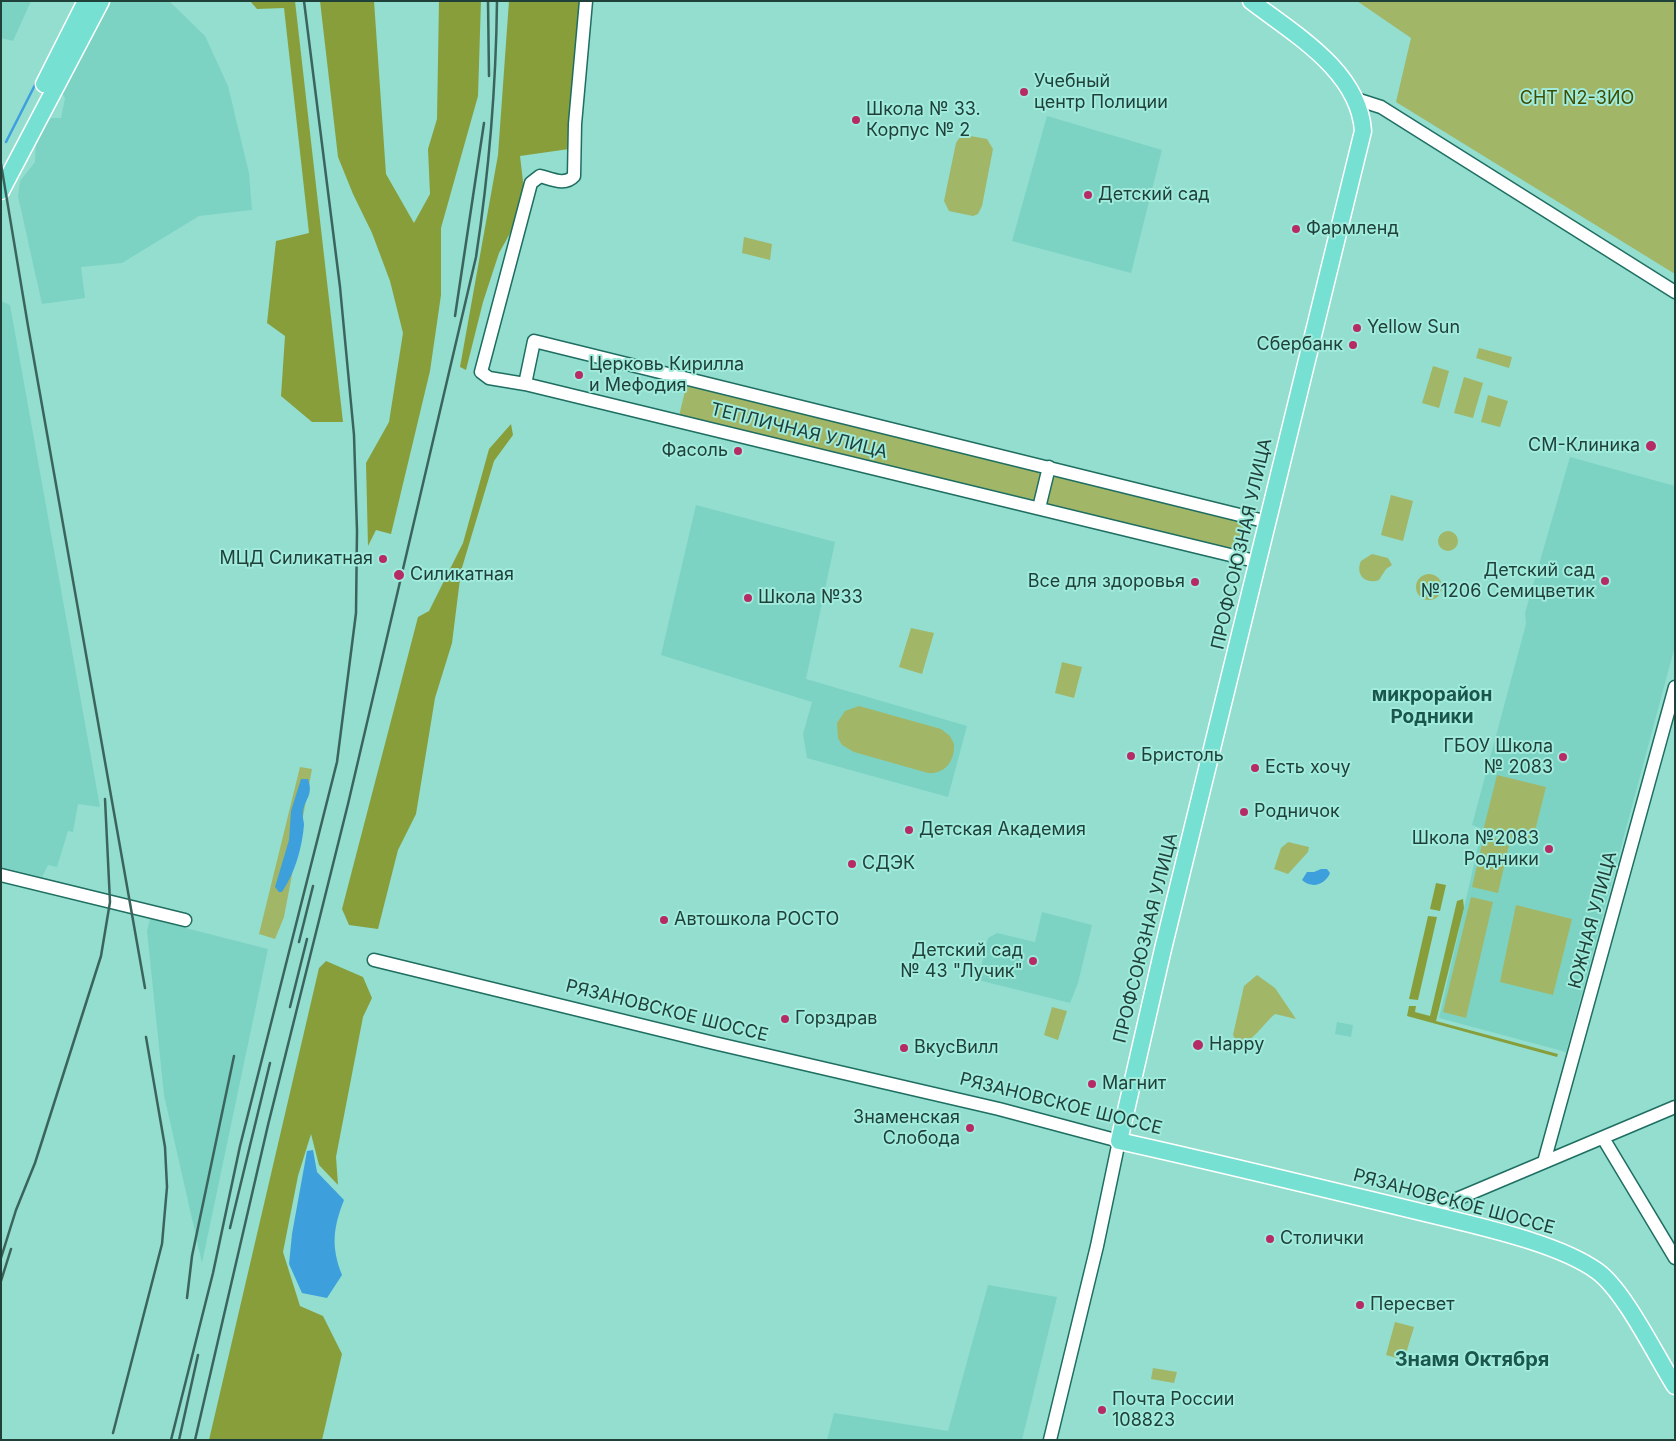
<!DOCTYPE html>
<html>
<head>
<meta charset="utf-8">
<style>
	body { margin:0 }
	#map { position:relative; width:1676px; height:1441px; overflow:hidden; background:#93decf; font-family:Inter,sans-serif }
	canvas { display:block }
	.frame { position:absolute; inset:0; border:2px solid #20403a; pointer-events:none }
</style>
</head>
<body>
<div id="map">
<canvas width="1676" height="1441"></canvas>
<div class="frame"></div>
</div>
<script>
const g = document.querySelector('canvas').getContext('2d');
g.lineJoin = 'round';
function fill(path, color) { g.fillStyle = color; g.fill(path, 'evenodd'); }
function strokePath(path, color, width, dash) { g.strokeStyle = color; g.lineWidth = width; g.lineCap = dash ? 'butt' : 'round'; g.setLineDash(dash || []); g.stroke(path); }
function drawText(font, color, halo, rows, align = 'center') {
  g.font = font + ' Inter,sans-serif'; g.lineWidth = 4; g.setLineDash([]); g.textBaseline = 'middle'; g.strokeStyle = halo; g.fillStyle = color; for (const [text, x, y, turn = 0] of rows) {
    g.save(); g.translate(x, y); g.rotate((+turn || 0) * Math.PI / 180); g.textAlign = isNaN(turn) ? turn : align; if (halo) g.strokeText(text, 0, 0); g.fillText(text, 0, 0); g.restore();
  }
}
fill(new Path2D(`
	M1,1H31L13,41L1,38Z
	M106,1H169L205,36L228,86L249,173L252,210L199,216L122,263L81,267L85,298L42,304L18,196L20,181L35,162L36,139L44,122L51,118H61L65,98L60,91Z
	M1047,116L1162,150L1131,273L1012,241Z
	M1,301L10,305L100,807L78,804L73,832L68,831L57,867L48,865L42,877L1,867Z
	M1570,457L1675,486V646L1566,1052L1439,1018L1482,829L1472,825L1526,624L1525,613Z
	M696,505L835,542L806,679L967,726L948,797L807,758L803,734L812,702L661,655Z
	M1042,912L1092,925L1078,983L1070,1003L978,980L988,938L997,933L1035,942Z
	M150,919L268,949L202,1263L164,1095L147,931Z
	M1337,1022L1353,1025L1351,1037L1335,1034Z
	M988,1285L1057,1297L1022,1440H827L834,1413L948,1431Z`), '#7dd3c3');
fill(new Path2D(`
	M1357,1H1675V274L1396,102L1411,38Z
	M965,135L987,139L993,149L982,206L978,214L973,216L949,211L944,201L956,143L960,137Z
	M744,237L772,244L770,260L742,253Z
	M1479,348L1512,357L1509,368L1476,358Z
	M1433,366L1449,371L1439,408L1422,403Z
	M1464,377L1483,383L1473,418L1454,413Z
	M687,383L1041,472L1034,500L679,416Z
	M1488,395L1508,401L1500,427L1481,422Z
	M1053,476L1244,523L1237,550L1047,504Z
	M1391,495L1413,501L1403,541L1381,535Z
	M1438 541a10 10 0 1 1 20 0a10 10 0 1 1-20 0Z
	M1372,554L1388,558L1392,565L1386,569L1379,580C1365,585 1355,574 1361,561Z
	M1416 587a13 13 0 1 1 26 0a13 13 0 1 1-26 0Z
	M911,628L934,633L922,674L899,667Z
	M1062,662L1082,667L1074,698L1055,693Z
	M859,706L941,729L950,736L954,744C955,760 946,774 928,773L854,752L842,745L838,738L837,723L845,711Z
	M300,767L312,769L284,917L275,939L259,934Z
	M1497,775L1546,787L1532,843L1483,831Z
	M1484,835L1510,841L1498,893L1472,887Z
	M1288,842L1309,847L1308,852L1288,874L1274,869L1281,848Z
	M1471,897L1493,902L1466,1018L1443,1012Z
	M1516,905L1572,919L1553,995L1500,982Z
	M1257,975L1275,988L1296,1019L1275,1014C1263,1024 1253,1042 1238,1045L1233,1035L1244,986Z
	M1052,1007L1067,1011L1058,1040L1044,1035Z
	M1395,1322L1414,1327L1404,1360L1386,1355Z
	M1153,1368L1177,1372L1174,1383L1151,1379Z`), '#a2b667');
fill(new Path2D(`
	M250,1H295L343,422H312L281,396L285,336L267,323L276,241L309,233L284,8L257,9Z
	M320,1H374L386,174L414,223L430,194L428,149L437,119L439,1H481L478,96L441,228V295L430,371L391,534L376,530L368,546L366,463L389,422L403,333L390,281L372,233L353,194L338,157Z
	M509,1H579L581,36L569,149L520,156L524,190L517,221L499,253L483,302L466,370L460,367L498,155Z
	M511,424L513,435L494,461L461,571L452,643L435,698L416,814L398,850L378,929L349,925L342,909L418,617L429,611L463,543L489,449Z
	M1436,883L1446,885L1440,911L1430,909Z
	M1463,899L1464,908L1436,1021L1558,1054L1557,1057L1407,1016L1409,1006H1416L1415,1012L1430,1016L1457,901Z
	M1428,916L1437,917L1418,1000L1409,999Z
	M326,961L363,977L372,998L363,1017L336,1157L338,1185L319,1165L311,1134L298,1176L283,1252L300,1306L323,1316L342,1354L322,1440H209L319,968Z`), '#889e3b');
fill(new Path2D(`
	M301,779H308C314,796 304,799 303,813C302,817 304,821 304,825C302,848 295,873 282,892H279L275,887L289,840L291,811Z
	M1321,869H1327L1330,873C1325,885 1312,889 1302,880L1307,872H1314Z
	M313,1150L317,1172L344,1200C333,1228 331,1247 342,1275L327,1298L302,1293L289,1264L292,1234L307,1151Z`), '#3e9fdd');
strokePath(new Path2D(`
	M6,142L37,81`), '#3e9fdd', 2.5);
const minor = new Path2D(`
	M1356,99L1381,107L1675,292
	M525,384L489,378L481,372L531,183L540,176C552,179 565,186 574,176L575,124L586,1
	M1039,508L1049,467
	M1259,562L525,384L534,341L1268,522
	M1,875L185,920
	M374,960L714,1043L999,1109L1119,1141L1097,1246L1050,1440
	M1603,1138L1675,1258
	M1544,1162L1675,687
	M1426,1212L1675,1107`);
const major = new Path2D(`
	M1251,1C1294,34 1359,71 1363,131L1163,949L1119,1141C1233,1166 1345,1194 1458,1221C1499,1231 1564,1247 1597,1271C1624,1290 1656,1356 1675,1386
	M44,84L86,1
	M1,191L101,1`);
strokePath(minor, '#1f6e62', 15);
strokePath(major, '#fff', 19);
strokePath(minor, '#fff', 12);
strokePath(major, '#76e1d3', 16);
strokePath(new Path2D(`
	M488,1L489,76
	M1,164L28,326L145,988
	M455,316L484,123
	M299,942L313,886
	M290,1007L307,939
	M230,1228L270,1063
	M1,1258L16,1210L35,1163L101,956L110,902L105,799
	M1,1281L11,1249
	M187,1298L192,1256L234,1056
	M113,1433L162,1244L167,1187L165,1147L146,1037
	M171,1440L213,1273L240,1146L337,762L356,613L357,531L354,435L340,287L304,1
	M179,1440L198,1355
	M195,1440L268,1125L348,804L476,257C489,172 496,87 497,1`), '#3a645c', 2.5);
for (const [x, y, r, color] of [
	[1024,92,5,"#b62b65"],
	[856,120,5,"#b62b65"],
	[1088,195,5,"#b62b65"],
	[1296,229,5,"#b62b65"],
	[1357,328,5,"#b62b65"],
	[1353,345,5,"#b62b65"],
	[579,375,5,"#b62b65"],
	[1651,446,6,"#b62b65"],
	[738,451,5,"#b62b65"],
	[383,559,5,"#b62b65"],
	[399,575,6,"#b62b65"],
	[1605,581,5,"#b62b65"],
	[1195,582,5,"#b62b65"],
	[748,598,5,"#b62b65"],
	[1131,756,5,"#b62b65"],
	[1563,757,5,"#b62b65"],
	[1255,768,5,"#b62b65"],
	[1244,812,5,"#b62b65"],
	[909,830,5,"#b62b65"],
	[1549,849,5,"#b62b65"],
	[852,864,5,"#b62b65"],
	[664,920,5,"#b62b65"],
	[1033,961,5,"#b62b65"],
	[785,1019,5,"#b62b65"],
	[1198,1045,6,"#b62b65"],
	[904,1048,5,"#b62b65"],
	[1092,1084,5,"#b62b65"],
	[970,1128,5,"#b62b65"],
	[1270,1239,5,"#b62b65"],
	[1360,1305,5,"#b62b65"],
	[1102,1410,5,"#b62b65"]
]) { const dot = new Path2D(); dot.arc(x, y, r, 0, 2 * Math.PI); g.fillStyle = color; g.fill(dot); strokePath(dot, '#a0ebdc', 2); }
drawText('18px', '#20403a', '#a0ebdc', [
	["Учебный",1034,82],
	["центр Полиции",1034,103],
	["Школа № 33.",866,110],
	["Корпус № 2",866,131],
	["Детский сад",1098,195],
	["Фармленд",1306,229],
	["Yellow Sun",1367,328],
	["Сбербанк",1343,345,"right"],
	["Церковь Кирилла",589,365],
	["и Мефодия",589,386],
	["СМ-Клиника",1640,446,"right"],
	["Фасоль",728,451,"right"],
	["МЦД Силикатная",373,559,"right"],
	["Детский сад",1595,571,"right"],
	["№1206 Семицветик",1595,592,"right"],
	["Силикатная",410,575],
	["Все для здоровья",1185,582,"right"],
	["Школа №33",758,598],
	["ГБОУ Школа",1553,747,"right"],
	["№ 2083",1553,768,"right"],
	["Бристоль",1141,756],
	["Есть хочу",1265,768],
	["Родничок",1254,812],
	["Детская Академия",919,830],
	["Школа №2083",1539,839,"right"],
	["Родники",1539,860,"right"],
	["СДЭК",862,864],
	["Автошкола РОСТО",674,920],
	["Детский сад",1023,951,"right"],
	["№ 43 \"Лучик\"",1023,972,"right"],
	["Горздрав",795,1019],
	["Happy",1209,1045],
	["ВкусВилл",914,1048],
	["Магнит",1102,1084],
	["Знаменская",960,1118,"right"],
	["Слобода",960,1139,"right"],
	["Столички",1280,1239],
	["Пересвет",1370,1305],
	["Почта России",1112,1400],
	["108823",1112,1421]
], 'left');
drawText('18px', '#3f4d00', '#a0ebdc', [
	["СНТ N2-ЗИО",1577,99]
]);
drawText('18px', '#20403a', '#a0ebdc', [
	["ТЕПЛИЧНАЯ УЛИЦА",799,431,14],
	["ПРОФСОЮЗНАЯ УЛИЦА",1242,544,-77],
	["ЮЖНАЯ УЛИЦА",1593,920,-75],
	["ПРОФСОЮЗНАЯ УЛИЦА",1146,938,-76],
	["РЯЗАНОВСКОЕ ШОССЕ",667,1011,14],
	["РЯЗАНОВСКОЕ ШОССЕ",1061,1104,14],
	["РЯЗАНОВСКОЕ ШОССЕ",1454,1202,15]
]);
drawText('bold 19px', '#1b564d', '#a0ebdc', [
	["микрорайон",1432,695],
	["Родники",1432,717]
]);
drawText('bold 20px', '#1b564d', '#a0ebdc', [
	["Знамя Октября",1472,1360]
]);
</script>
</body>
</html>
